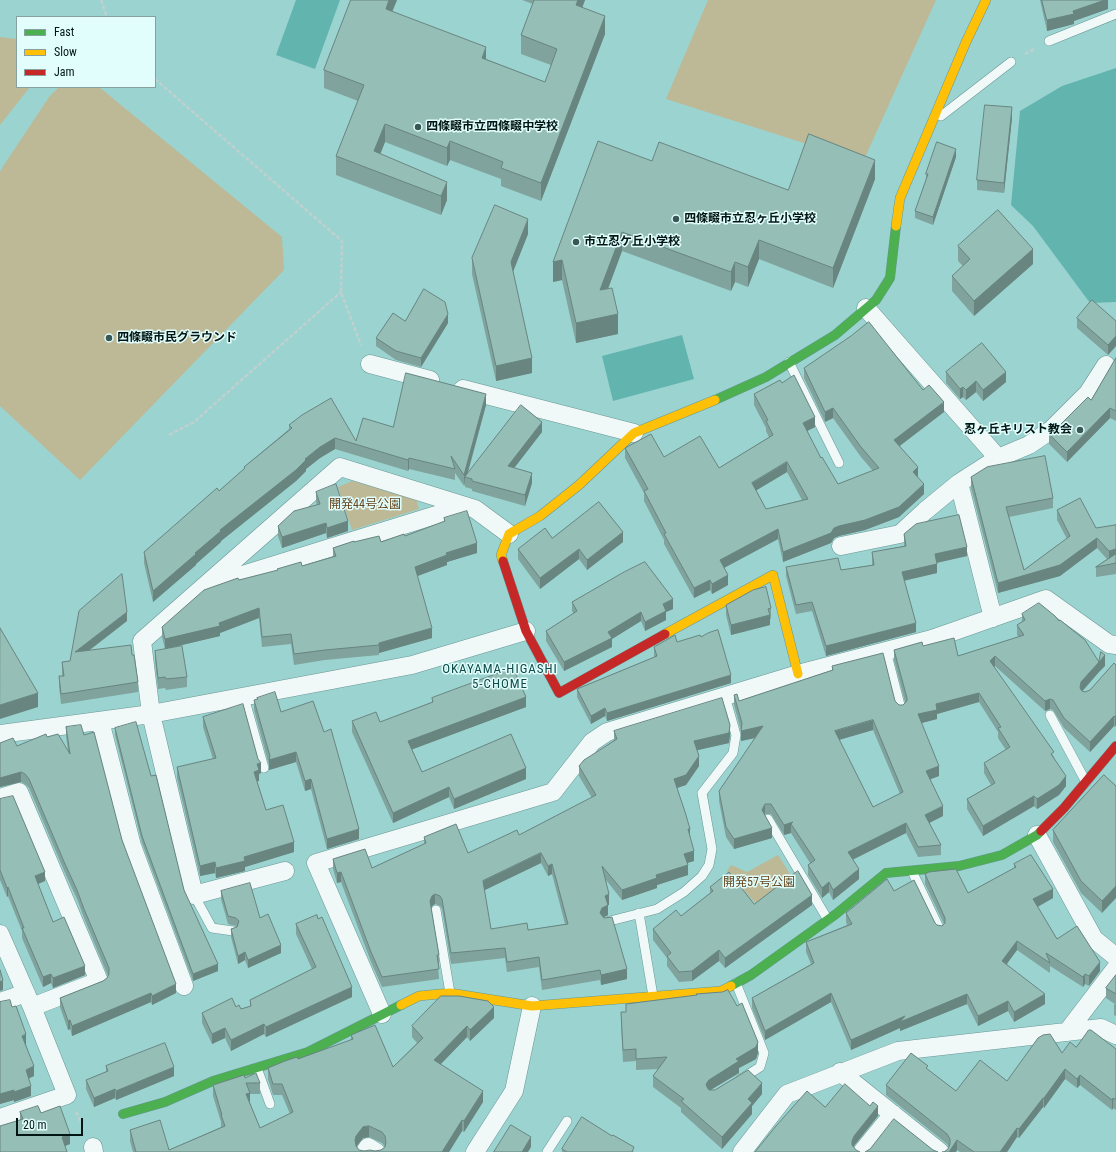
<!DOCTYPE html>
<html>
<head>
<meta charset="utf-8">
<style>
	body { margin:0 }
	#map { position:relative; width:1116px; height:1152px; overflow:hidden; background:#9bd3d0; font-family:"Roboto Condensed",sans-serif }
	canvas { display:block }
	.legend { position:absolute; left:16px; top:16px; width:140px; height:72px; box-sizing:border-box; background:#e2fefc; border:1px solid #88a19f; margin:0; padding:5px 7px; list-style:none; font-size:12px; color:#011614 }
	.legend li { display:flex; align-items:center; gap:8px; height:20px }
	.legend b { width:20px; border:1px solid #88a19f }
	.scale { position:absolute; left:16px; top:1118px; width:67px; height:18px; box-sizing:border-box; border:2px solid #011614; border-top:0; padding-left:5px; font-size:12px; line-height:14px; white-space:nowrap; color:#011614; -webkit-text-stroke:3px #e2fefc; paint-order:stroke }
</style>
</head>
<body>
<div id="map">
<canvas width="1116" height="1152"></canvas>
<ul class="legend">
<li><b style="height:5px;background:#4caf50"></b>Fast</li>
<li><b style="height:5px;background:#ffc107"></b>Slow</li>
<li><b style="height:5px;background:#c62828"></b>Jam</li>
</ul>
<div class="scale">20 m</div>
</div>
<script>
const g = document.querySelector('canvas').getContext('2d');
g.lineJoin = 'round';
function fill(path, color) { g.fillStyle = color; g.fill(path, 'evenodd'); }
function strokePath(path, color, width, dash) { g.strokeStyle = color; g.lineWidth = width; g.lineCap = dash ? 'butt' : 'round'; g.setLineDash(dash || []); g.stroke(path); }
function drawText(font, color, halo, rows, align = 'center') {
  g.font = font + ' "Roboto Condensed","Noto Sans JP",sans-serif'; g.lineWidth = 3; g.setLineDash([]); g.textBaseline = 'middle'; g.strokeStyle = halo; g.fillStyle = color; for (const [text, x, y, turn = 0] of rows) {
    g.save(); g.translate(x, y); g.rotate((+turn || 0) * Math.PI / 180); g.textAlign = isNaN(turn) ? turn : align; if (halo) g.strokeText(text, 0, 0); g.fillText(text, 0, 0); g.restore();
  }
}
fill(new Path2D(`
	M708,0H936L863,162L666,99Z
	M0,37L17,39V87H30L0,125Z
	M59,87H99L282,237L284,270L80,480L0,406V172L2,168L49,97Z
	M352,481L416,498L419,509L352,530L338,487Z
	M778,855L794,880L756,904L727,871L731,865L747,872Z`), '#bdb996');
fill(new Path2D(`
	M296,0H340L315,69L276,55Z
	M1116,68V302L1090,303L1033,226L1011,205L1020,111L1062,86Z
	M682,335L694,379L613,401L602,356Z`), '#62b4af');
const lane = new Path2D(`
	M1049,41L1116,14
	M941,116L1011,62
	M789,362L839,463
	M886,651L901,709
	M244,697L264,768
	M1050,715L1086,782
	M768,819L828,920
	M912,871L940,930
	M194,895L212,928L233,931
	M436,910L450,993
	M639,913L653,996
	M606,922L657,909L684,892L702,876L709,865L712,849L702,793L733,753L736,735L725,696
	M736,983L764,1053L760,1067L741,1079
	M257,1068L270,1104
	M547,1152L567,1121`);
const street = new Path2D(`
	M866,308L998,458
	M370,364L430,380
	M463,389L634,433
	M959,483L993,618
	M841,546L900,534L925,511L959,483L998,458L1029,445L1051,430L1088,393L1106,365
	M210,585L465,506
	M100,721L132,846L184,986
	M0,734L151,714L412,665L526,631
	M0,798L19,792L99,981L32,1007
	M1037,835L1094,939L1116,957
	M285,871L194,895L151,714L142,641L340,467L475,509L509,534
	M0,934L32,1007L67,1095L0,1118
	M0,1002L26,993
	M382,1014L316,863L553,792L592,742L607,732L798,674L932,639L1046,599L1109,644L1116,645
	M1067,1032L1116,968
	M840,1072L940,1152
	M93,1147L94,1152
	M365,1152L368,1147L376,1152
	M475,1152L514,1091L532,1006
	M742,1152L787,1094L898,1051L1101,1028L1116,1035
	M862,1152L893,1114`);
const fast = new Path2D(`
	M715,400L766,377L835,335L876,300L890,278L896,226
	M731,986L751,975L836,914L886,873L959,866L1002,855L1037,835L1041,831
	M123,1114L165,1102L213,1081L308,1052L401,1005`);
const slow = new Path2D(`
	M896,226L900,198L966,42L986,0
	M503,561L501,555L509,534L540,516L579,485L634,433L715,400
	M665,634L773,575L798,674
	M401,1005L419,996L450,993L532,1006L721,991L731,986`);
const jam = new Path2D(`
	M503,561L526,631L559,693L665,634
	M1041,831L1064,808L1116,746`);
strokePath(lane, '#679895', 10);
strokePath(street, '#679895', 19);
strokePath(fast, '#679895', 10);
strokePath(slow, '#679895', 10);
strokePath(jam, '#679895', 10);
strokePath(new Path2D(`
	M101,0L107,17
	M1025,54L1036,48
	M155,79L342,241L341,292L361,345
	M169,435L194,422L341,292
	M76,1112L84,1129`), '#bfd0cf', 2.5, [4, 2]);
strokePath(lane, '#f0f8f8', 9);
strokePath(street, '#f0f8f8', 18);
strokePath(fast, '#4caf50', 9);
strokePath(slow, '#ffc107', 9);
strokePath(jam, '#c62828', 9);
fill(new Path2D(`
	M351,0H397L392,11L486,59L545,82L551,65L521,54V35L533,4L522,0H585L582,8L605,34L541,201L501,186V179L450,160L447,166L385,142L380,154L447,200L441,215L336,175V156L358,101L324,88V70Z
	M1040,0H1108V9L1074,21V24L1047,31Z
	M1012,118L1004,193L977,190V180Z
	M956,157L933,225L915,218V211L926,180V174Z
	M652,161L788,190L875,179L833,288L759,259L748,287L735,282L731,291L622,251L608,289L618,334L576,343L562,280L553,282V262Z
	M528,234L513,271L532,373L496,381L472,274V258Z
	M958,246L1033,264L974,316L952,291V276L963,266L958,261Z
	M1077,318L1116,321V346L1108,355L1077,328Z
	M405,321L448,323L421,367L396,360L376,346V338Z
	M1116,358V421L1110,418L1067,462L1049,444V434L1058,427L1091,400Z
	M804,368L923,390L944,412L900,446L918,477V478L924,494L899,517L865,530L839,536L834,538L831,543L783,562L778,539L724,568L728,585L712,594L710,590L694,598L664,544V540L644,501V493L625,458V448L664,457L719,468L769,437L766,431V428L754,405V394L782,383L815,427L807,431L821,458L838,484L873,471L861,457L833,418L825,422L804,378ZM787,472L802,500L766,509L756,490Z
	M946,372L1006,382L983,401L976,392L966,400L963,397L960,399L946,383Z
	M486,405L468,473L542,432L514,468L532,483L525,506L472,491V489L465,487V484L464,486L455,473V480L409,469L408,471L335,449L320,458L306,469V471L296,481L221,541V542L196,564V565L153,602L144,563V552L219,491L244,469V467L289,429V425L356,441L393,427Z
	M971,477L1053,498V508L1009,517L1024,570L1067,539L1057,520V510L1096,528L1115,525L1116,524V574L1096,577V567L1107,559L1097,548L1060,576L998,593L971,488Z
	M316,492L348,531L327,538L326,533L282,548L278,536V526L317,505L316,502Z
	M444,518L477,553L447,562V565L417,576L432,638L379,653V655L325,660L294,665L291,644L262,647L259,618L220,633V636L165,649L162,637V627L239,580L302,566L333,557V548L354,542H381L405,536L444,522Z
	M904,534L967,556L937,563V573L904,581L916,632L826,656L812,611L796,614L786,576V567L841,570L872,565V552L904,546Z
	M552,538L623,542L587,570L579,559L540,589L518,559V549Z
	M572,602L673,609L666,612V620L645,631L641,621L612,639V647L564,671L546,641V631L574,614L572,611Z
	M726,605L771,608V619H770V625L731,635L726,615Z
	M1022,614L1059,621L1099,672L1083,691L1085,692L1090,690L1116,665L1115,727L1114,726L1090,752L1064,728L1053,710L1050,709L1045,711L995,666L994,667L1054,757L1066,786L1059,795L1037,809L1034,806L983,836L967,809V799L991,785L984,773V763L1006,750L998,738V732L979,702L937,714V719L921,723L939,776L930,779L943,816L929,823L941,845V855L918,857L906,833L852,860L859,879L833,900L829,892L822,898L808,875V865L810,863L791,833L784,835L771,814H765L772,838L734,849L726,837L719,801V791L756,738L741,741V731L734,705V695L739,701L832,670V666L895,701L899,705H903L905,702L894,660V650L923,646L958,656L1019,637L1017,635V625L1022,622ZM873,730L900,794L873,807L839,740Z
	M127,621L90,650L132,655L138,682V692L61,704L59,686V676H62V662L70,661Z
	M677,642L731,683L607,721L605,716L591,724L577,697V689L654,657V647Z
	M155,651L187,677V687L166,690L165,688L158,689L155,661Z
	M432,698L526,707L412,749L422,772L526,779L454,809L449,797L393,823L352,732V721L380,722L432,702Z
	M254,700L281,712L359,839L327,849L311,789L305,791L296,762L269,770V765L254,710Z
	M203,717L261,773L259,774V781H257L266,810L294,852L245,867V871L216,878L215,873L200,876L177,778V767L213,759L203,727Z
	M66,727L84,735L122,840L176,993L152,1005L151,1002L72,1036L70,1029L68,1030L60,1007V998L103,981L107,978L108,976L84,918L77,899L65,873L29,788L25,784L21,782L0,787V743L17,746L47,737L68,751L66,736Z
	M115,728L151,776L184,890L218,971L193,981L142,843L115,735Z
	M614,731L730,735L729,743L697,750L699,766L686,785L677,788L690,837L694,861L687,863L688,875L657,885V888L622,900L606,880L609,905H608V915L604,917L627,979L601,985L600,980L542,990L539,967L507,972L505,958L451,964L442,909L440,906L435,904L432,906L431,908L439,955V965H438L439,979L382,987L371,962L341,882L337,883L333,869V859L372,868L424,844V837L468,853L519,835L592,798L579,776V766L614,740ZM541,863L548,876L552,874L565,924L528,930L491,929L484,890Z
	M1104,775L1102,913L1081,893L1053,842V830Z
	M0,799L45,881L38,884L53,922L85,975L53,988L51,983L43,987L22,938V931L8,896L7,897L0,880Z
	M1014,864L1053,898L1038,907L1057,939L1100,971L1089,986L1085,984L1083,987L1050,966V973L1017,950L1007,964L1045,1004L1014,1022L1008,1011L978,1026L967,1004L900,1031V1028L851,1050L831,1002L765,1040L752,1008V998L811,964L806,952V942L847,925L846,922V913L894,891L935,923L937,925L942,926L944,924L925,884V874L968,893L1014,868Z
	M710,887L754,904L812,905L725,968L719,961L692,981L679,982L667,966V958L653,940V929L681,916L710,893Z
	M221,891L260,918L281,953L248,968L245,960L238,964L231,937V929L237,927L236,926L228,924L221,899Z
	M318,919L352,997L266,1037L264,1034L231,1051L225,1038L212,1044L202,1023V1013L236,1007L241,1009L250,1006V1000L312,969L296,934V924Z
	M1116,975V1016L1114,1015V1005L1115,1004L1106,998V988Z
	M696,994L758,1053L756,1059L739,1068V1073L710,1090L762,1094L752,1106V1114L722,1149L681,1112V1108L653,1087V1076L658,1069L636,1070V1061L623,1062L621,1024V1012H626V1004L696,996Z
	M0,1002L12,1007L26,1044L34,1076L29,1078L31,1096L14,1102V1100L0,1104Z
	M494,1018L470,1041L467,1037L441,1064L483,1102L464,1132L462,1131L449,1152H133L130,1141V1130L169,1150L221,1127V1122L213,1096V1085L245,1078L260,1083V1094H250V1103L260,1128L290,1114L282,1095H273L268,1079V1068L298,1059L351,1040V1035L393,1067L417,1043L412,1037V1026ZM369,1137L382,1143L385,1147L381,1150L375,1151H364L359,1150L356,1146L363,1138Z
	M1076,1047L1116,1049V1110L1113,1108L1112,1110L1080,1085L1077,1088L1065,1079L1044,1108L1043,1107L1019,1138L1017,1137L1007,1152H960L957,1150L944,1152L948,1149L949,1147L947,1144L886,1095V1085L928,1070L956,1091L1007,1081L1062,1053Z
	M106,1066L174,1076L116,1100L115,1098L94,1107L86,1089V1080L106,1072Z
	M20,1112L41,1113L70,1144L65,1146L20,1120Z
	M612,1136L634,1152H562V1149Z`), '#80a39d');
fill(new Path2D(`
	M389,0H397L386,27V9Z
	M578,0H585L576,24V5Z
	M1105,0H1108V9L1074,21V24L1047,31V20Z
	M605,16V34L541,201V183Z
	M486,47V65L482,58Z
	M1012,107V118L1004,193V183Z
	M385,124V142L374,170V151Z
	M450,141V160L447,166V148Z
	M956,149V157L933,225V217Z
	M875,160V179L833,288V268Z
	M447,182V200L441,215V196Z
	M528,219V234L511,277V262Z
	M622,232V251L600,310V290Z
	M759,240V259L748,287V267Z
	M1033,249V264L974,316V301Z
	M562,260V280L553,282V262Z
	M735,262V282L731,291V272Z
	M448,314V323L421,367V358Z
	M618,314V334L576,343V323Z
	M1116,336V346L1108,355V345Z
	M532,358V373L496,381V366Z
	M1006,372V382L983,401V390Z
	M976,381V392L966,400V390Z
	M963,387V397L960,399V389Z
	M486,394V405L466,478L465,477L464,486V475Z
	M944,402V412L894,450V440Z
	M833,408V418L825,422V412Z
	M1110,408V418L1067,462V452Z
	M815,417V427L803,433V423Z
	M542,422V432L508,476V466Z
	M335,438V449L320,458L306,469V471L296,481L221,541V542L196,564V565L153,602V591L220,530L320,447Z
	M409,458V469L408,471V460Z
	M787,462V472L752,493V483Z
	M918,467V477L913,482V472Z
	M532,473V483L525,506V495Z
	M924,484V494L899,517L865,530L839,536L834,538L831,543L783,562V552L834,528Z
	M348,521V531L327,538V528Z
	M326,523V533L282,548V537Z
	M778,529V539L720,570V560Z
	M623,532V542L587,570V560Z
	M1097,538V548L1060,576L998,593V583Z
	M477,543V553L447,562V565L415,577V567L446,553Z
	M967,547V556L935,563V554Z
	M579,549V559L540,589V578Z
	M1116,549V560L1109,561V551Z
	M937,564V573L902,581V572Z
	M728,575V585L712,594V584Z
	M710,580V590L694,598V588Z
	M673,599V609L666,612V620L645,631V622L663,604Z
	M259,608V618L220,633V636L165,649V639L219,623Z
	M127,612V621L75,661V652Z
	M641,612V621L612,639V647L564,671V662L608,632Z
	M770,615V625L731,635V625Z
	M916,623V632L826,656V646Z
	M432,628V638L379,653V643Z
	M1105,655V666L1099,672V662Z
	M995,656V666L990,671V661Z
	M1099,662V672L1081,692L1080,688L1081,682Z
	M731,675V683L607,721V713Z
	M38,693V707L0,719V705Z
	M979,693V702L937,714V719L918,724V714L936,704Z
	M526,697V707L408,751V741Z
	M1050,699V709L1045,711V701Z
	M605,708V716L591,724V716Z
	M1116,715V725L1115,727V717Z
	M1114,716V726L1090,752V742Z
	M873,720V730L835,741V731Z
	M730,725V735L729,743L694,751V741Z
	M763,726V736L741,741V731Z
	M296,752V762L269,770V760Z
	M699,756V766L686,785L674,789V779Z
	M261,763V773L259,774V781L254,782V772L257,764Z
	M939,766V776L926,781V771Z
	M526,768V779L454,809V799Z
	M21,772V782L0,787V778Z
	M1066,776V786L1059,795L1037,809V799Z
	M311,779V789L305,791V781Z
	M449,787V797L393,823V813Z
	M1034,796V806L983,836V826Z
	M765,804V814L762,810Z
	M943,806V816L925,825V815Z
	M793,822L791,824V833L784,835V825Z
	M906,823V833L848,862V852Z
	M772,828V838L734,849V839Z
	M359,829V839L327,849V839Z
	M688,829H690V839Z
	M294,842V852L245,867V871L216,878V868L244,857Z
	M694,851V861L684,864V854Z
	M541,853V863L483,891V881Z
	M215,862V873L200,876V866Z
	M552,864V874L548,876V866Z
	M688,865V875L657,885V888L622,900V890L656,875Z
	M859,869V879L833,900V890Z
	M45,872V881L35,885V876Z
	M341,872V882L337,883V873Z
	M829,882V892L822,898V888Z
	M1116,886V898L1102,913V901Z
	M8,887V896L7,897V888Z
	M1053,889V898L1033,909V899Z
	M435,894V904L432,906L430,911V901L432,896Z
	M609,894V905L605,906V896Z
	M812,895V905L725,968V958Z
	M608,905V915L602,918L600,913L602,908Z
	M1017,941V950L1002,970V961Z
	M281,945V953L248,968V960Z
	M719,950V961L692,981V971Z
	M245,952V960L238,964V956Z
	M1100,962V971L1089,986V976Z
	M218,964V971L193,981V974Z
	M85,966V975L53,988V978Z
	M627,969V979L601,985V975Z
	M51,974V983L43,987V977Z
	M1085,974V984L1083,987V977Z
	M3,980V990L0,991V982Z
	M176,984V993L152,1005V996Z
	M352,987V997L266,1037V1027Z
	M151,993V1002L72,1036V1026Z
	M831,993V1002L765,1040V1031Z
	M967,994V1004L900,1031V1028L851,1050V1040L905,1016Z
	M1045,994V1004L1014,1022V1012Z
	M1008,1001V1011L978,1026V1016Z
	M494,1007V1018L470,1041V1030Z
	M70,1020V1029L68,1030V1021Z
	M264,1024V1034L231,1051V1040Z
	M467,1026V1037L434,1071V1060Z
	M225,1028V1038L212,1044V1034Z
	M26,1034V1044L22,1045V1036Z
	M758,1042V1053L756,1059L739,1068V1073L709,1091L706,1096V1084L709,1080Z
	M34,1066V1076L26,1080V1070Z
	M174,1067V1076L116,1100V1091Z
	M1065,1069V1079L1044,1108V1098Z
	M1080,1075V1085L1077,1088V1079Z
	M762,1083V1094L752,1106V1114L722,1149V1137L748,1099Z
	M31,1086V1096L14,1102V1092Z
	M115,1089V1098L94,1107V1098Z
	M14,1090V1100L0,1104V1094Z
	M483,1091V1102L464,1132V1121Z
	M250,1093V1104L246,1094Z
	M1043,1098V1107L1019,1138V1129Z
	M1113,1098V1108L1112,1110V1100Z
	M878,1106V1116L854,1146L852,1151V1141L854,1136Z
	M462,1120V1131L449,1152H442Z
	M369,1126V1137L363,1138L356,1147L355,1140L356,1136L363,1127Z
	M1017,1128V1137L1007,1152H1000Z
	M70,1134V1144L62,1147V1137Z
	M531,1137V1147L528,1152H522Z
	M957,1140V1150L956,1152H949Z`), '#688580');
const building = new Path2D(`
	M351,0H389L386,9L486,47L482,58L545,82L557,49L521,35L534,0H578L576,5L605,16L541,183L501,168L503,162L450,141L447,148L385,124L374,151L447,182L441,196L336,156L364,85L324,70Z
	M1042,0H1105L1073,11L1074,14L1047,20Z
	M985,105L1012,107L1004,183L977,180Z
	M809,134L875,160L833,268L759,240L748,267L735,262L731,272L622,232L600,290L612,288L618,314L576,323L562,260L553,262L598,141L652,161L659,142L788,190Z
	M937,142L956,149L933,217L915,211L928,174H926Z
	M495,205L528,219L511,262L532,358L496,366L472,258Z
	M998,210L1033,249L974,301L952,276L970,259L958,246Z
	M424,289L445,302L448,314L421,358L396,351L376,338L393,313L405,321Z
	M1092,300L1116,321V336L1108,345L1077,318Z
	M869,322L923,390L929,385L944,402L894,440L918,467L913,472L924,484L899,507L865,520L839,526L834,528L831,533L783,552L778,529L720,560L728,575L712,584L710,580L694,588L664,534L666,533L644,491L648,489L625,448L651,434L664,457L700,436L719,468L773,435L766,421L768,420L754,394L780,380L782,383L794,375L815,417L803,423L821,458L822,457L838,484L879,468L861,447L833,408L825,412L804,368L851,336ZM787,462L808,499L766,509L752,483Z
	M982,343L1006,372L983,390L976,381L966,390L963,387L960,389L946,372Z
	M1116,358V411L1110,408L1067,452L1049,434L1058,427L1088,397L1091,400Z
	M406,373L486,394L464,475L451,456L455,469L409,458L408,460L335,438L320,447L305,459L306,460L296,470L220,530L221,531L195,553L196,554L153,591L144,552L217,488L219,491L245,468L244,467L292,428L289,425L302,415L331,398L356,441L363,418L393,427Z
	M521,405L542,422L508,466L532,473L525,495L472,481V479L465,477Z
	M1045,456L1053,498L1006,507L1024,570L1070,536L1057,510L1080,498L1096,528L1115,525L1116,524V549L1109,551L1097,538L1060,565L998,583L971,477L987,467Z
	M336,484L348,521L327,528L326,523L282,537L278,526L294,511L320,504L316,492Z
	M599,502L623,532L587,560L579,549L540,578L518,549L545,528L552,538Z
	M467,511L477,543L446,553L447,555L415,567L432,628L379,643V645L325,650L294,654L291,634L262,637L259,608L219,623L220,626L165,639L162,627L204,590L238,578L239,580L278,570L277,569L301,562L302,566L336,556L333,548L354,541V542L379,536L381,542L404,534L405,536L445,521L444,518Z
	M959,515L967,547L935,554L937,564L902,572L916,623L826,646L812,602L796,605L786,567L838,558L841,570L874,565L872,552L906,546L904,534L916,524Z
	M1116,554V563L1096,567Z
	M645,562L673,599L663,604L666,611L645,622L641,612L608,632L612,638L564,662L546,631L577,611L572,602L624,572Z
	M122,574L127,612L75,652L131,645L132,655H134L138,682L61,694L59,676H64L62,662L70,661L79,611Z
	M766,587L771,608L768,609L770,615L731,625L726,605L753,590Z
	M1039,603L1055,616L1059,621L1060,620L1085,640L1099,662L1081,682L1080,688L1082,691L1085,692L1090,690L1114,663L1116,665V715L1115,717L1114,716L1090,742L1064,718L1053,700L1050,699L1045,701L995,656L990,661L1054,752L1051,754L1066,776L1059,785L1037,799L1034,796L983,826L967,799L995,783L984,763L1010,747L998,728L1001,727L979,693L936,704L937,710L918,714L939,766L926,771L943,806L925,815L941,845L918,847L906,823L848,852L859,869L833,890L829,882L822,888L808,865L815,860L791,824L793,822L784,825L771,804H765L762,810L772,828L734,839L726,827L719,791L763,726L741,731L742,723L734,695L737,694L739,701L833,670L832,666L883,653L895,701L899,705H903L907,701V698L894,650L922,642L923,646L954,638L958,656L1024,635L1017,625L1025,620L1022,614ZM873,720L903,792L873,807L835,731Z
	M0,628L38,693L0,705Z
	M718,630L731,675L607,713L605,708L591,716L577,689L657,656L654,647L675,635L677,642L700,635L701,637L708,633Z
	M182,646L187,677L166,679L165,677L158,678L155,651Z
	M1101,652L1105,655L1099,662Z
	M513,668L526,697L408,741L422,772L511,734L526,768L454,799L449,787L393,813L352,721L376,712L380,722L433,702L432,698Z
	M275,692L281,712L313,701L324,732L331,729L359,829L327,839L311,779L305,781L296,752L269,760L270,756L254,700L258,699L257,698Z
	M722,698L730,725L729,733L694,741L699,756L686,775L674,779L686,815L690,829H688L694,851L684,854L688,865L656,875L657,878L622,890L602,866L609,894L605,896L608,905L602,908L600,913L604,918L612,917L627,969L601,975L600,970L542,980L539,957L507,962L505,948L451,953L442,899L440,896L435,894L432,896L430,901L439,955H437L439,969L382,977L371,952L341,872L337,873L333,859L365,849L372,868L426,843L424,837L456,824L468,853L517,830L519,835L596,795L579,766L584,760L617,739L614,731ZM541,853L548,866L552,864L568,924L528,930L527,923L491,929L483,881Z
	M243,704L258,759L261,763L257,764L259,770L254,772L266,810L283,805L294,842L244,857L245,861L216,868L215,862L200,866L177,767L216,758L203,717Z
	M136,722L151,776L156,775L184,890L218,964L193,974L142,836L115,728Z
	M81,725L84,735L94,732L122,840L176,984L152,996L151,993L72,1026L70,1020L68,1021L60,998L103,981L107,978L109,974V968L84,909L77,890L65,864L29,779L25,774L21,772L0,778V743L13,738L17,746L46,734L47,737L58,734L70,754L66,727Z
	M1104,775L1116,786V886L1102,901L1081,881L1053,830Z
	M13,796L45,872L35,876L53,922L64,917L85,966L53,978L51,974L43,977L22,928H24L8,887L7,888L0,870V799Z
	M1031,855L1053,889L1033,899L1057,939L1077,926L1100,962L1089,976L1085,974L1083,977L1046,953L1050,963L1017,941L1002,961L1045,994L1014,1012L1008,1001L978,1016L967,994L900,1022L905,1016L851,1040L831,993L765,1031L752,998L814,963L806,942L852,924L846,913L887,879L894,891L914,880L935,923L937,925L942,926L945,923V918L925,874L929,872L956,869L968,893L1016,867L1014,864Z
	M798,871L812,895L725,958L719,950L692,971L679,972L667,956L671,953L653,929L676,910L681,916L713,891L710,887L729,872L754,904Z
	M250,883L260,918L268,914L281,945L248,960L245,952L238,956L231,929L237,927L239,921L236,918L228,916L221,891Z
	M317,915L318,919L322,917L352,987L266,1027L264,1024L231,1040L225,1028L212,1034L202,1013L232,998L236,1007L239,1005L241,1009L251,1006L250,1000L316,967L296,924Z
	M0,970L3,980L0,982Z
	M1116,975V994L1106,988Z
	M728,990L737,1006L742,1003L758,1042L756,1047L736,1059L739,1061L709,1080L706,1084L707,1087L709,1090H715L748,1070L762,1083L748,1099L752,1103L722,1137L681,1101L684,1099L653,1076L667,1057L636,1059V1049L623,1050L621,1012H626V1004L697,995L696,994L722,992Z
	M441,996H459L488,1001L494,1007L470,1030L467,1026L434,1060L483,1091L464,1121L462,1120L442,1152H136L130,1130L160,1120L169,1150L225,1126L221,1115H222L213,1085L244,1075L245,1078L256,1073L260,1083H246L250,1093L246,1094L260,1128L293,1112L282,1084H273L268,1068L285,1061L297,1057L298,1059L353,1039L351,1035L375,1025L393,1067L423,1038L412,1026ZM369,1126L382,1132L385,1136L386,1142L385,1147L381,1150L375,1151L370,1150L364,1151L359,1150L356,1146L355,1140L356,1136L363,1127Z
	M10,1000L12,1007L16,1006L26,1034L22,1036L34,1066L26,1070L31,1086L14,1092V1090L0,1094V1002Z
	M1089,1030H1091L1116,1049V1100L1113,1098L1112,1100L1080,1075L1077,1079L1065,1069L1044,1098H1043L1019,1129L1017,1128L1000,1152H974L957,1140L949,1152H942H944L948,1149L950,1144V1139L947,1134L886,1085L911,1053L928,1066L926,1068L956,1091L980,1060L1007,1081L1038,1038L1043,1035L1050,1034L1062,1053L1070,1042L1076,1047Z
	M165,1043L174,1067L116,1091L115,1089L94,1098L86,1080L108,1071L106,1066Z
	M845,1084L870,1106L873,1102L878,1106L854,1136L852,1141V1145L856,1150L860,1152H755L776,1126L807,1091L825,1107Z
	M38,1106L41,1113L60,1106L70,1134L62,1137L67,1152H0V1126L23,1119L20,1112Z
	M582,1117L612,1136L613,1135L634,1147L632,1152H567L562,1149Z
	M894,1119L933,1150L938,1152H865L870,1149Z
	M511,1125L531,1137L522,1152H494Z`);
fill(building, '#95beb7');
strokePath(building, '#688580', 1);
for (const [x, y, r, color] of [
	[418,127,4,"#375856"],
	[676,219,4,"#375856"],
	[576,242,4,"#375856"],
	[109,338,4,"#375856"],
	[1080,430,4,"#375856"]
]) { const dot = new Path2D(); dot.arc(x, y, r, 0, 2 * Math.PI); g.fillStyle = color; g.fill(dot); strokePath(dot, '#e2fefc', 1.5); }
drawText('bold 12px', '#011614', '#e2fefc', [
	["四條畷市立四條畷中学校",426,127],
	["四條畷市立忍ヶ丘小学校",684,219],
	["市立忍ケ丘小学校",584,242],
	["四條畷市民グラウンド",117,338],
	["忍ヶ丘キリスト教会",1072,430,"right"]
], 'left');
drawText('12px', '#65451d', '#e2fefc', [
	["開発44号公園",365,505],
	["開発57号公園",759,883]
]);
g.letterSpacing = '1px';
drawText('13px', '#0e4b48', '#e2fefc', [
	["OKAYAMA-HIGASHI",500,670],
	["5-CHOME",500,685]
]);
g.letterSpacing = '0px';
</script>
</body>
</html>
